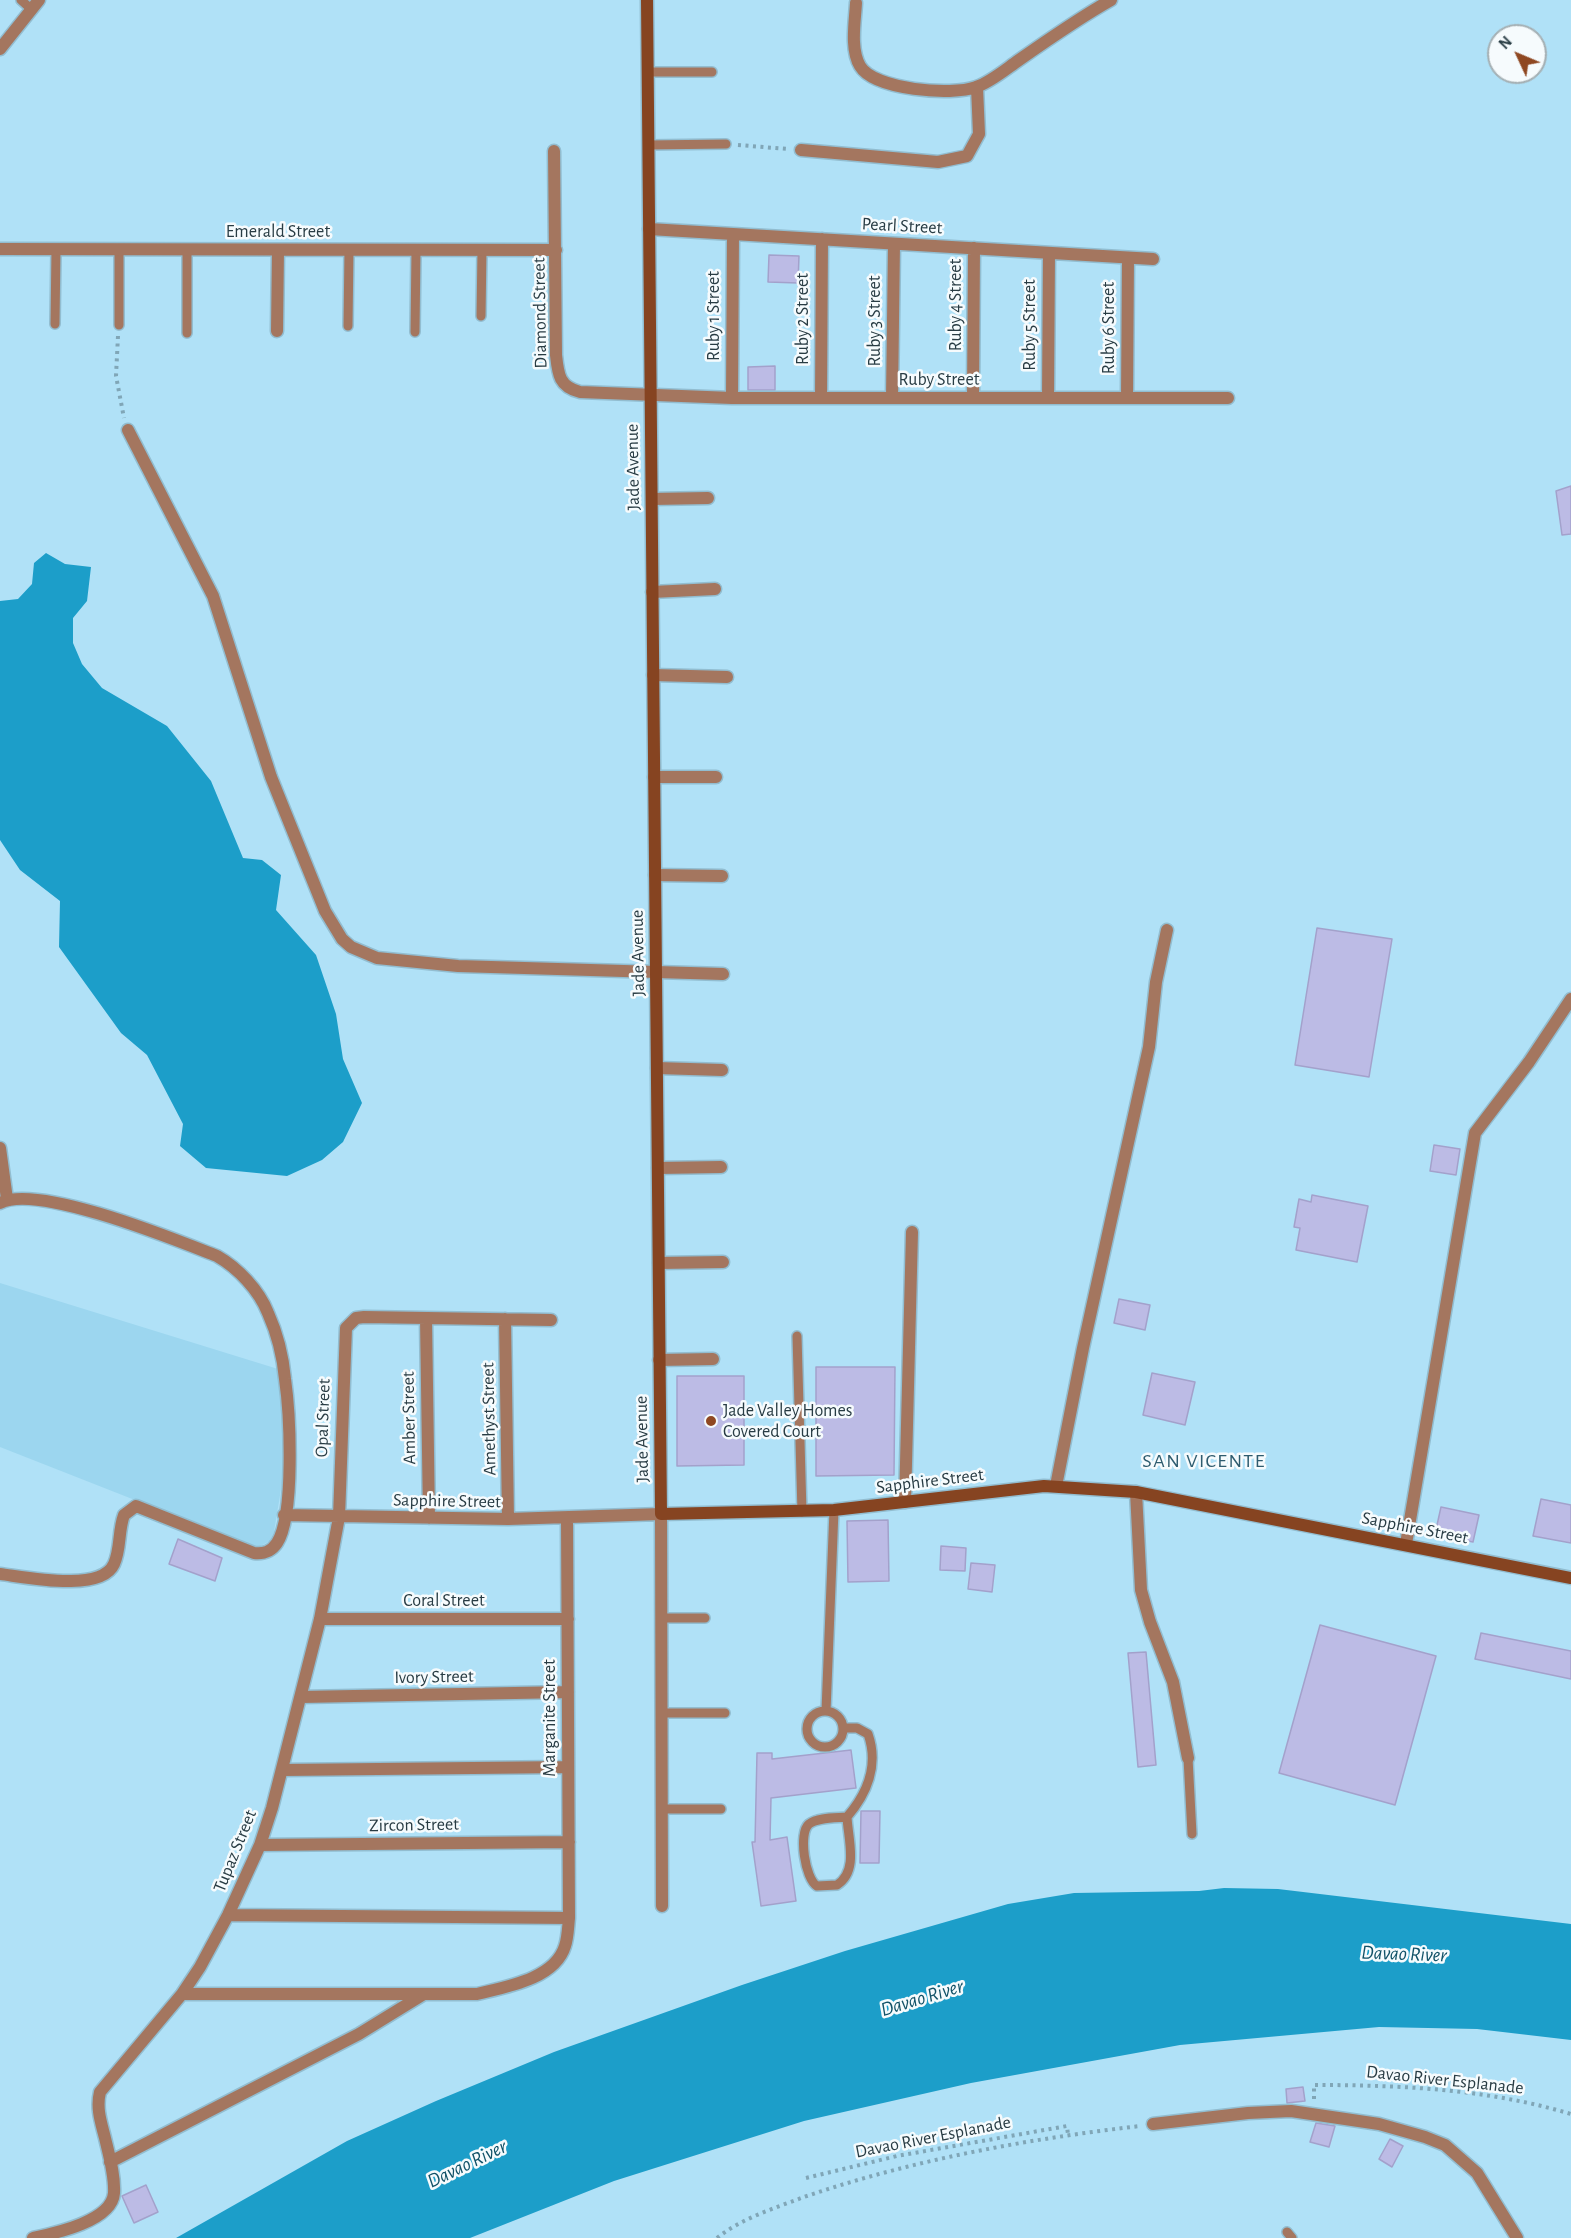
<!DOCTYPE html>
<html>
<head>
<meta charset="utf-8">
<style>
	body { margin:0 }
	#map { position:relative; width:1571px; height:2238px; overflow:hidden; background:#b0e1f7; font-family:"Alegreya Sans",sans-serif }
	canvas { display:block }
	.north { position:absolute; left:1487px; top:24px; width:60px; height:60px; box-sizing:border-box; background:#f6fbfd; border:2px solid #a4afb3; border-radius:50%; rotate:314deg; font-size:16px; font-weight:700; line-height:24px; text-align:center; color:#283c44 }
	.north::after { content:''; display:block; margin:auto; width:21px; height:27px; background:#8f4822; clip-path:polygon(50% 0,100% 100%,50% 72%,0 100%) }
</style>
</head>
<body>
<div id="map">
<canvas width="1571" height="2238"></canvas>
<div class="north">N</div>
</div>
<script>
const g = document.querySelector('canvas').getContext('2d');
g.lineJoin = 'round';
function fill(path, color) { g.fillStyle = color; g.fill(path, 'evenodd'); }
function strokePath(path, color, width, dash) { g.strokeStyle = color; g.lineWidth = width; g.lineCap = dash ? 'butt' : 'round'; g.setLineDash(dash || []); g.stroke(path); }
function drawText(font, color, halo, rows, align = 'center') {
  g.font = font + ' "Alegreya Sans",sans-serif'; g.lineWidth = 5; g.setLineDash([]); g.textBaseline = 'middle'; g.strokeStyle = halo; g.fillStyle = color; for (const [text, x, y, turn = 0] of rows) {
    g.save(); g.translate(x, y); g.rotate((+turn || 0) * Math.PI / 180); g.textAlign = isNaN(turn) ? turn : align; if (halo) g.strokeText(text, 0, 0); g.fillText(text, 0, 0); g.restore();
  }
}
fill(new Path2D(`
	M0,1283L278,1369L284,1428L283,1477L274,1532L270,1541L257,1548L0,1447Z`), '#9cd6ef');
fill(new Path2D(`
	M46,553L65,564L91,567L87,601L73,618V643L82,664L102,688L167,726L211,781L243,858L262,860L281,875L276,910L316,955L336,1014L343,1059L362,1103L343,1142L322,1160L287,1176L206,1168L180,1146L183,1124L147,1055L121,1033L59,947L60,901L20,870L0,840V601L18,599L32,584L34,563Z
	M1224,1888L1278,1889L1571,1924V2040L1477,2029L1379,2027L1180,2045L971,2083L804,2121L614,2181L470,2238H176L347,2141L436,2101L554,2052L742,1985L845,1951L1008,1904L1074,1893L1199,1891Z`), '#1c9ec9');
const building = new Path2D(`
	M769,255L799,256L798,283L768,282Z
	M775,366V390H748V367Z
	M1571,486V534L1562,535L1556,491Z
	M1317,928L1392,939L1369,1077L1295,1065Z
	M1434,1145L1460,1149L1456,1175L1430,1171Z
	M1312,1195L1368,1206L1357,1262L1296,1250L1300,1228L1294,1227L1299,1199L1311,1202Z
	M1119,1299L1150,1305L1145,1330L1114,1323Z
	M816,1367H895L894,1475L816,1476Z
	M1152,1373L1195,1382L1185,1425L1143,1415Z
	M677,1376H744V1465L677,1466Z
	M1541,1499L1571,1505V1543L1533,1536Z
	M1441,1507L1479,1515L1473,1542L1435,1534Z
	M888,1520L889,1581L848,1582L847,1521Z
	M178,1539L222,1558L215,1581L169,1564Z
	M941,1546L966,1548L965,1571L940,1570Z
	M971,1563L995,1565L992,1592L968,1589Z
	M1320,1625L1436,1656L1395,1805L1279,1773Z
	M1481,1633L1571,1651V1679L1475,1659Z
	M1146,1652L1156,1765L1138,1767L1128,1653Z
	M851,1750L856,1788L771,1798L770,1840L787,1837L796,1901L761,1906L752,1842H755L757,1753H772V1759Z
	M861,1811H880L879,1863H860Z
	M1303,2087L1305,2101L1287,2103L1286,2089Z
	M1316,2123L1335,2126L1329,2147L1310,2142Z
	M1390,2139L1403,2146L1392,2167L1379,2159Z
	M146,2185L158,2212L134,2223L122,2196Z`);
fill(building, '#bcbbe5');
strokePath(building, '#a3a1cb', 1.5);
const lane = new Path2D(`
	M21,0L31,9
	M648,72H712
	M648,145L726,144
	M481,316L482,250
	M55,324L56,249
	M119,325V250
	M348,326L349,250
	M415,332L416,250
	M187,333V250
	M797,1336L802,1512
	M661,1618H705
	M807 1729a18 18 0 1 1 36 0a18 18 0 1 1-36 0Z
	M826,1711L834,1510
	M661,1713H725
	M843,1728H857L868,1734C879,1765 867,1794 847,1817C836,1818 818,1817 809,1824C798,1833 805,1879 817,1886L837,1885C859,1871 848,1839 847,1817
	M1188,1758L1192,1834
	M662,1809H721
	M1287,2232L1292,2238`);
const street = new Path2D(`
	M856,3C855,22 850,49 860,66C874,90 952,96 976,87C991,82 1006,69 1019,60C1049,39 1079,18 1111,0
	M0,49L39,0
	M801,150L938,162L967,156L979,134L977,87
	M554,151L556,355C558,374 559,387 580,392L732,398H1228
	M649,229L1153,259
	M0,249L556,250
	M277,331L278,250
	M732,398L733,234
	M821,398L822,239
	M892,398L894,244
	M973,398L974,248
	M1048,398L1049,253
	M1127,398L1128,258
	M128,430L213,596L271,777L325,911L342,939L351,947L377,958L458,966L723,974
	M652,499L708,498
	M652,592L715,589
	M653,675L727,677
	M654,777H716
	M655,875L722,876
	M657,1068L722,1070
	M0,1148L7,1199
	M658,1168L721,1167
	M0,1203C37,1183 176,1240 217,1256C238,1268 259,1290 268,1313C277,1333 283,1357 285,1379C290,1414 295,1515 277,1543C271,1552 264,1554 254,1553L136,1506L124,1515C118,1531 121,1549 114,1564C101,1593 25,1577 0,1574
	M659,1263L723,1262
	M426,1318L429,1518
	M505,1319L508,1519
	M659,1360L713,1359
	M1056,1486L1083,1348L1149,1047L1156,982L1167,930
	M1136,1492L1141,1590L1150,1622L1173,1682L1188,1758
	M905,1502L912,1232
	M284,1515L508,1519L661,1514L662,1906
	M1406,1544L1475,1133L1529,1062L1571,999
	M320,1619H568
	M301,1697L568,1692
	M283,1770L568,1767
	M260,1845L569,1842
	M228,1915L569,1918
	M182,1994H477C506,1987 555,1979 565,1946C568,1937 568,1927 569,1918L567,1519
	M1153,2124L1248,2113L1291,2111L1379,2124L1425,2137L1445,2145L1477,2173L1517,2238
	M110,2162L359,2034L424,1994
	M33,2238C56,2233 112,2221 114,2193C115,2175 109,2155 105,2138C101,2122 96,2108 100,2092L182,1994L200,1967L228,1915L260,1845L272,1808L320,1619L339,1517L346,1328L356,1318L364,1317L551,1320`);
const secondary = new Path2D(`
	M647,0L661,1514L834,1510L1044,1486L1136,1492L1571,1578`);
strokePath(lane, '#92bdd0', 12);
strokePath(street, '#92bdd0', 15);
strokePath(secondary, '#92bdd0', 15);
strokePath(new Path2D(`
	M738,145L788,149
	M118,336L116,376L124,418
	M1314,2099V2085C1401,2085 1488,2089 1571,2114
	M806,2178L897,2156L1067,2126L1068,2135
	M717,2238C742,2218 775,2208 804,2197C912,2160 1027,2139 1140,2126`), '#80a6b7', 4, [3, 4.5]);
strokePath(lane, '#a4765f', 9);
strokePath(street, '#a4765f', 12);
strokePath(secondary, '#864421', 12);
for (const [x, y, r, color] of [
	[711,1421,6,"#8f4822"]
]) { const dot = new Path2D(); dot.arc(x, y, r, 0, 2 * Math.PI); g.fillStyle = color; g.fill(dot); strokePath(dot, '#f6fbfd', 2); }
drawText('18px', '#283c44', '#f6fbfd', [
	["Pearl Street",902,226,3],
	["Emerald Street",278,232],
	["Ruby 4 Street",956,305,-90],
	["Diamond Street",540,313,-91],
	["Ruby 1 Street",714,316,-90],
	["Ruby 2 Street",803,319,-90],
	["Ruby 3 Street",875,321,-90],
	["Ruby 5 Street",1030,325,-90],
	["Ruby 6 Street",1109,328,-90],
	["Ruby Street",939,380],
	["Jade Avenue",633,467,-91],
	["Jade Avenue",638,953,-91],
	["Opal Street",323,1418,-88],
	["Amber Street",409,1418,-91],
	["Amethyst Street",489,1419,-91],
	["Jade Avenue",642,1439,-91],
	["Sapphire Street",930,1481,-7],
	["Sapphire Street",447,1501,1],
	["Sapphire Street",1415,1528,11],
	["Coral Street",444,1601],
	["Ivory Street",434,1677,-1],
	["Marganite Street",550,1718,-90],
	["Zircon Street",414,1825,-1],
	["Tupaz Street",235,1851,-68],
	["Davao River Esplanade",1445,2080,6],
	["Davao River Esplanade",933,2137,-11]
]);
drawText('18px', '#283c44', '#f6fbfd', [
	["Jade Valley Homes",723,1411],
	["Covered Court",723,1432]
], 'left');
g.letterSpacing = '1.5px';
drawText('20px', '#2e5c6f', '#f6fbfd', [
	["SAN VICENTE",1204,1461]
]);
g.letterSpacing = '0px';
drawText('italic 20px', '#115268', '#f6fbfd', [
	["Davao River",1404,1954,2],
	["Davao River",922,1998,-17],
	["Davao River",467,2164,-26]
]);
</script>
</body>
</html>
